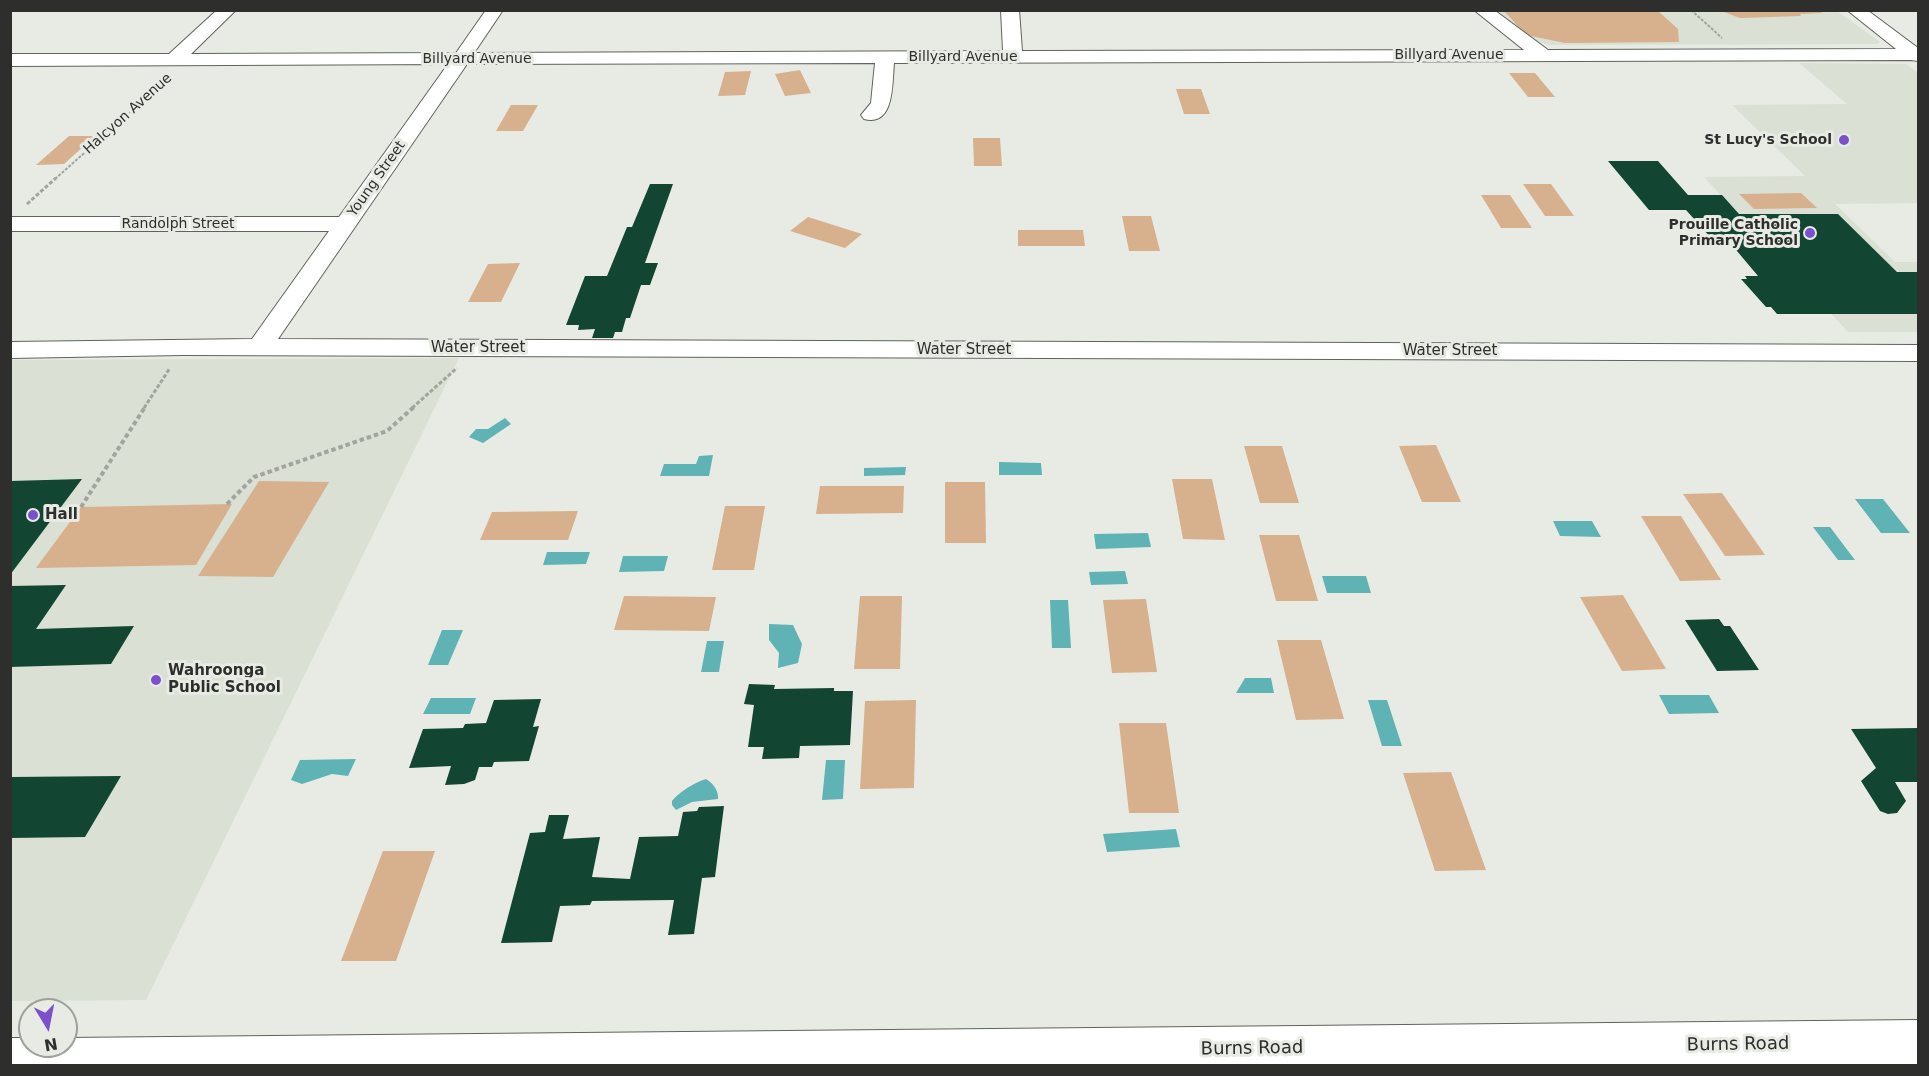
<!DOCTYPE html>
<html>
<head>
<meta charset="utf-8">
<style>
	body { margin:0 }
	#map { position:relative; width:1929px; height:1076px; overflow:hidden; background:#e7ebe4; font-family:"DejaVu Sans",sans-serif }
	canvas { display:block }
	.frame { position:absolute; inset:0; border:12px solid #2e2f2d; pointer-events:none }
	.north { position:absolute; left:18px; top:998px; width:60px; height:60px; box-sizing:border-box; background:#e7ebe4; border:2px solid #9da09b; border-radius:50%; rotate:170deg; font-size:16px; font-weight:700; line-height:24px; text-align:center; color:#2e2f2d }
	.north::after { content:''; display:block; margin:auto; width:21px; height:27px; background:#7a51ca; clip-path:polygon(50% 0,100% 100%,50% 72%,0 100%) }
</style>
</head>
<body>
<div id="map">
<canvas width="1929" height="1076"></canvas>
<div class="frame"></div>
<div class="north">N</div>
</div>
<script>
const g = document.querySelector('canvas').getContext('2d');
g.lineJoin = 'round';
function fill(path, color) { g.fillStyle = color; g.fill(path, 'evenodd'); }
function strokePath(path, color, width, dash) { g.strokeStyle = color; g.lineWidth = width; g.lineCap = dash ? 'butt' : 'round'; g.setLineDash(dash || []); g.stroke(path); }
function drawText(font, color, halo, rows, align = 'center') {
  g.font = font + ' "DejaVu Sans",sans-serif'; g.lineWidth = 6; g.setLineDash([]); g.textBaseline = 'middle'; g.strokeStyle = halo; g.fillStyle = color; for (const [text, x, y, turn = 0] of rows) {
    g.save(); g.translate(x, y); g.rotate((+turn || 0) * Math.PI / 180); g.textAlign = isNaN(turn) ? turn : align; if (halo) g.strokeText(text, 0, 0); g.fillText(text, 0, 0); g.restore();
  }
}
fill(new Path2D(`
	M1489,11H1837L1880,42L1877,44L1550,45L1535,41Z
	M1799,63L1906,64L1918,73V203L1835,204L1895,262H1918V332H1848L1704,177L1805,176L1732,105L1847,104Z
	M459,358L146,1000L11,1001L10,360Z`), '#dae0d3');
fill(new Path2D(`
	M1818,10L1822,13L1800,14L1801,16L1740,18L1721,11Z
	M1504,11H1658L1678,29L1679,42L1565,43L1526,35Z
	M800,70L811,93L785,96L775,74Z
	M751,71L745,95L718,96L725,72Z
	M1509,73H1535L1555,97H1528Z
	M1176,89H1201L1210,114H1184Z
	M511,105H538L523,131H496Z
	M69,136H95L64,164L36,165Z
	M973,138H1000L1002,166H974Z
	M1523,184H1551L1574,216H1545Z
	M1801,193L1817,208L1754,209L1739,194Z
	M1481,195H1510L1532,228H1501Z
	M1122,216H1151L1160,251H1129Z
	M808,217L862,234L845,248L790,231Z
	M1018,230H1083L1085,246H1018Z
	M520,263L501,302H468L488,264Z
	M1436,445L1461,502H1422L1399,446Z
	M1244,446H1282L1299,503H1260Z
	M1172,479H1212L1225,540L1183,539Z
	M259,481L329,482L273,577L198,576Z
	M945,482H985L986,543H945Z
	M820,486H904L903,513L816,514Z
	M1722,493L1765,555L1725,556L1683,494Z
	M232,504L196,565L36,568L81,507Z
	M725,506H765L754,570H712Z
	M578,511L568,540H480L492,512Z
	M1641,516H1681L1721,580L1680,581Z
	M1259,535H1299L1318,601H1276Z
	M1623,595L1666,669L1622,671L1580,597Z
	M624,596L716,597L709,631L614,630Z
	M860,596H902L900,669H854Z
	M1146,599L1157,672L1112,673L1103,600Z
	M1321,640L1344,719L1296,720L1277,640Z
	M916,700L914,788L860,789L865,701Z
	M1119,723H1166L1179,813H1129Z
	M1451,772L1486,870L1435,871L1403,773Z
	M383,851H435L396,961H341Z`), '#d7b08d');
fill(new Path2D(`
	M505,418L511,424L483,443L469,437L476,429H488Z
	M713,455L709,476H660L664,464H696L699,456Z
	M999,462L1041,463L1042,475H999Z
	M906,467L905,475L864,476V468Z
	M1855,499H1883L1910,533H1881Z
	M1553,521H1592L1601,537L1560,536Z
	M1813,527H1830L1855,560H1838Z
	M1148,533L1151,547L1096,549L1094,534Z
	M547,552H590L586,564L543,565Z
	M623,556H668L664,571L619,572Z
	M1125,571L1128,584L1091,585L1089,572Z
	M1322,576H1366L1371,593H1327Z
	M1050,600H1068L1071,648H1052Z
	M769,624L793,625L802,644L798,663L778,668L779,653L769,640Z
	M442,630H463L448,665H428Z
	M707,641H724L719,672H701Z
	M1245,678H1271L1274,693H1236Z
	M1659,695H1709L1719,713L1669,714Z
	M431,698H476L470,714H423Z
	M1368,700H1387L1402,746H1382Z
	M356,759L348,776L332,774L302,784L291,780L300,760Z
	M826,760H845L843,799L822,800Z
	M706,779C713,783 719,791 718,799L692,802L676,810L672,805V801C679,792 695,782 706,779Z
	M1176,829L1180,847L1107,852L1103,834Z`), '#60b3b4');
fill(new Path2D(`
	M1608,161H1658L1688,195H1722L1739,214H1838L1897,272H1918V314H1777L1771,307H1766L1741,279H1747L1745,276H1758L1726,238H1711L1686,210H1649Z
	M650,184H673L645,263H658L650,285H641L630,318H626L622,332H615L613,338H592L595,329L578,330L579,325H566L585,276H607L627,227H632Z
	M82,479L10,575V481Z
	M66,585L36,629L134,626L111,664L10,667V586Z
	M1719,619L1724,626H1730L1759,670L1717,671L1685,620Z
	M749,684L775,685L774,689L834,688V691H853L850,745L800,746L799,758L762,759L764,747H748L754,705L744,704Z
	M541,699L533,727L539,726L529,761L494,762L492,767H479L475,780L464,784L445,785L451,766L409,768L423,729L463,728L465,724L486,723L494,700Z
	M1918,728V782H1895L1906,801L1897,813L1888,814L1880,811L1861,781L1876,768L1851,729Z
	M121,776L85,837L10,838V777Z
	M724,806L715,877L702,878L694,934L668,935L674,900L592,901L590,905L560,906L552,942L501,943L530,833L545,832L549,815H569L563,839L600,837L592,877L630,879L639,837L678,836L683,812L697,811L699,807Z`), '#134632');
const minor = new Path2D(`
	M217,10H236L191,54L456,53L486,10H503L474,53L1003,51L1001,10H1019L1022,51L1524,50L1474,10H1494L1548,50L1896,49L1847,10H1867L1918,48V61L1911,60L894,63C892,83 895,127 864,119L861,115L871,103L875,63L467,64L278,339L1918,345V361L183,355L10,358V342L252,339L329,231H10V217H339L448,64L10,66V54H169Z
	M1918,1020V1066H10V1038H30V1046H66V1038Z`);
strokePath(minor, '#60635d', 2);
strokePath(new Path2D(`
	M1691,10L1722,38
	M55,179L169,78`), '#a1a49f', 2, [3, 1.5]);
strokePath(new Path2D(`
	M27,204L56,178
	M144,408L170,368
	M412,408L457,368`), '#a1a49f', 3, [4, 2]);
strokePath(new Path2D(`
	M227,504L254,477L387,431L414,407
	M81,507L145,407`), '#a1a49f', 4, [4.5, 3]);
fill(minor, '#fff');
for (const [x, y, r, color] of [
	[1844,140,6,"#7a51ca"],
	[1810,233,6,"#7a51ca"],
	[33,515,6,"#7a51ca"],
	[156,680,6,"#7a51ca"]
]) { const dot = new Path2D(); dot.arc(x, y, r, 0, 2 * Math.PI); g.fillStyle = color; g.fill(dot); strokePath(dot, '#e7ebe4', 2); }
drawText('14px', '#2e2f2d', '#e7ebe4', [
	["Billyard Avenue",1449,55],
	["Billyard Avenue",963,57],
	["Billyard Avenue",477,59],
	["Halcyon Avenue",128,114,-42],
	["Young Street",377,179,-55],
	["Randolph Street",178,224]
]);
drawText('bold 14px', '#2e2f2d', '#e7ebe4', [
	["St Lucy's School",1832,140],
	["Prouille Catholic",1798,225],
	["Primary School",1798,241]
], 'right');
drawText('15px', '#2e2f2d', '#e7ebe4', [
	["Water Street",478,348],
	["Water Street",964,350],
	["Water Street",1450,351]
]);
drawText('bold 15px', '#2e2f2d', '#e7ebe4', [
	["Hall",45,515],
	["Wahroonga",168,671],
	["Public School",168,688]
], 'left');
drawText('18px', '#2e2f2d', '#e7ebe4', [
	["Burns Road",1738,1045,-1],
	["Burns Road",1252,1049,-1]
]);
</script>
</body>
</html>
